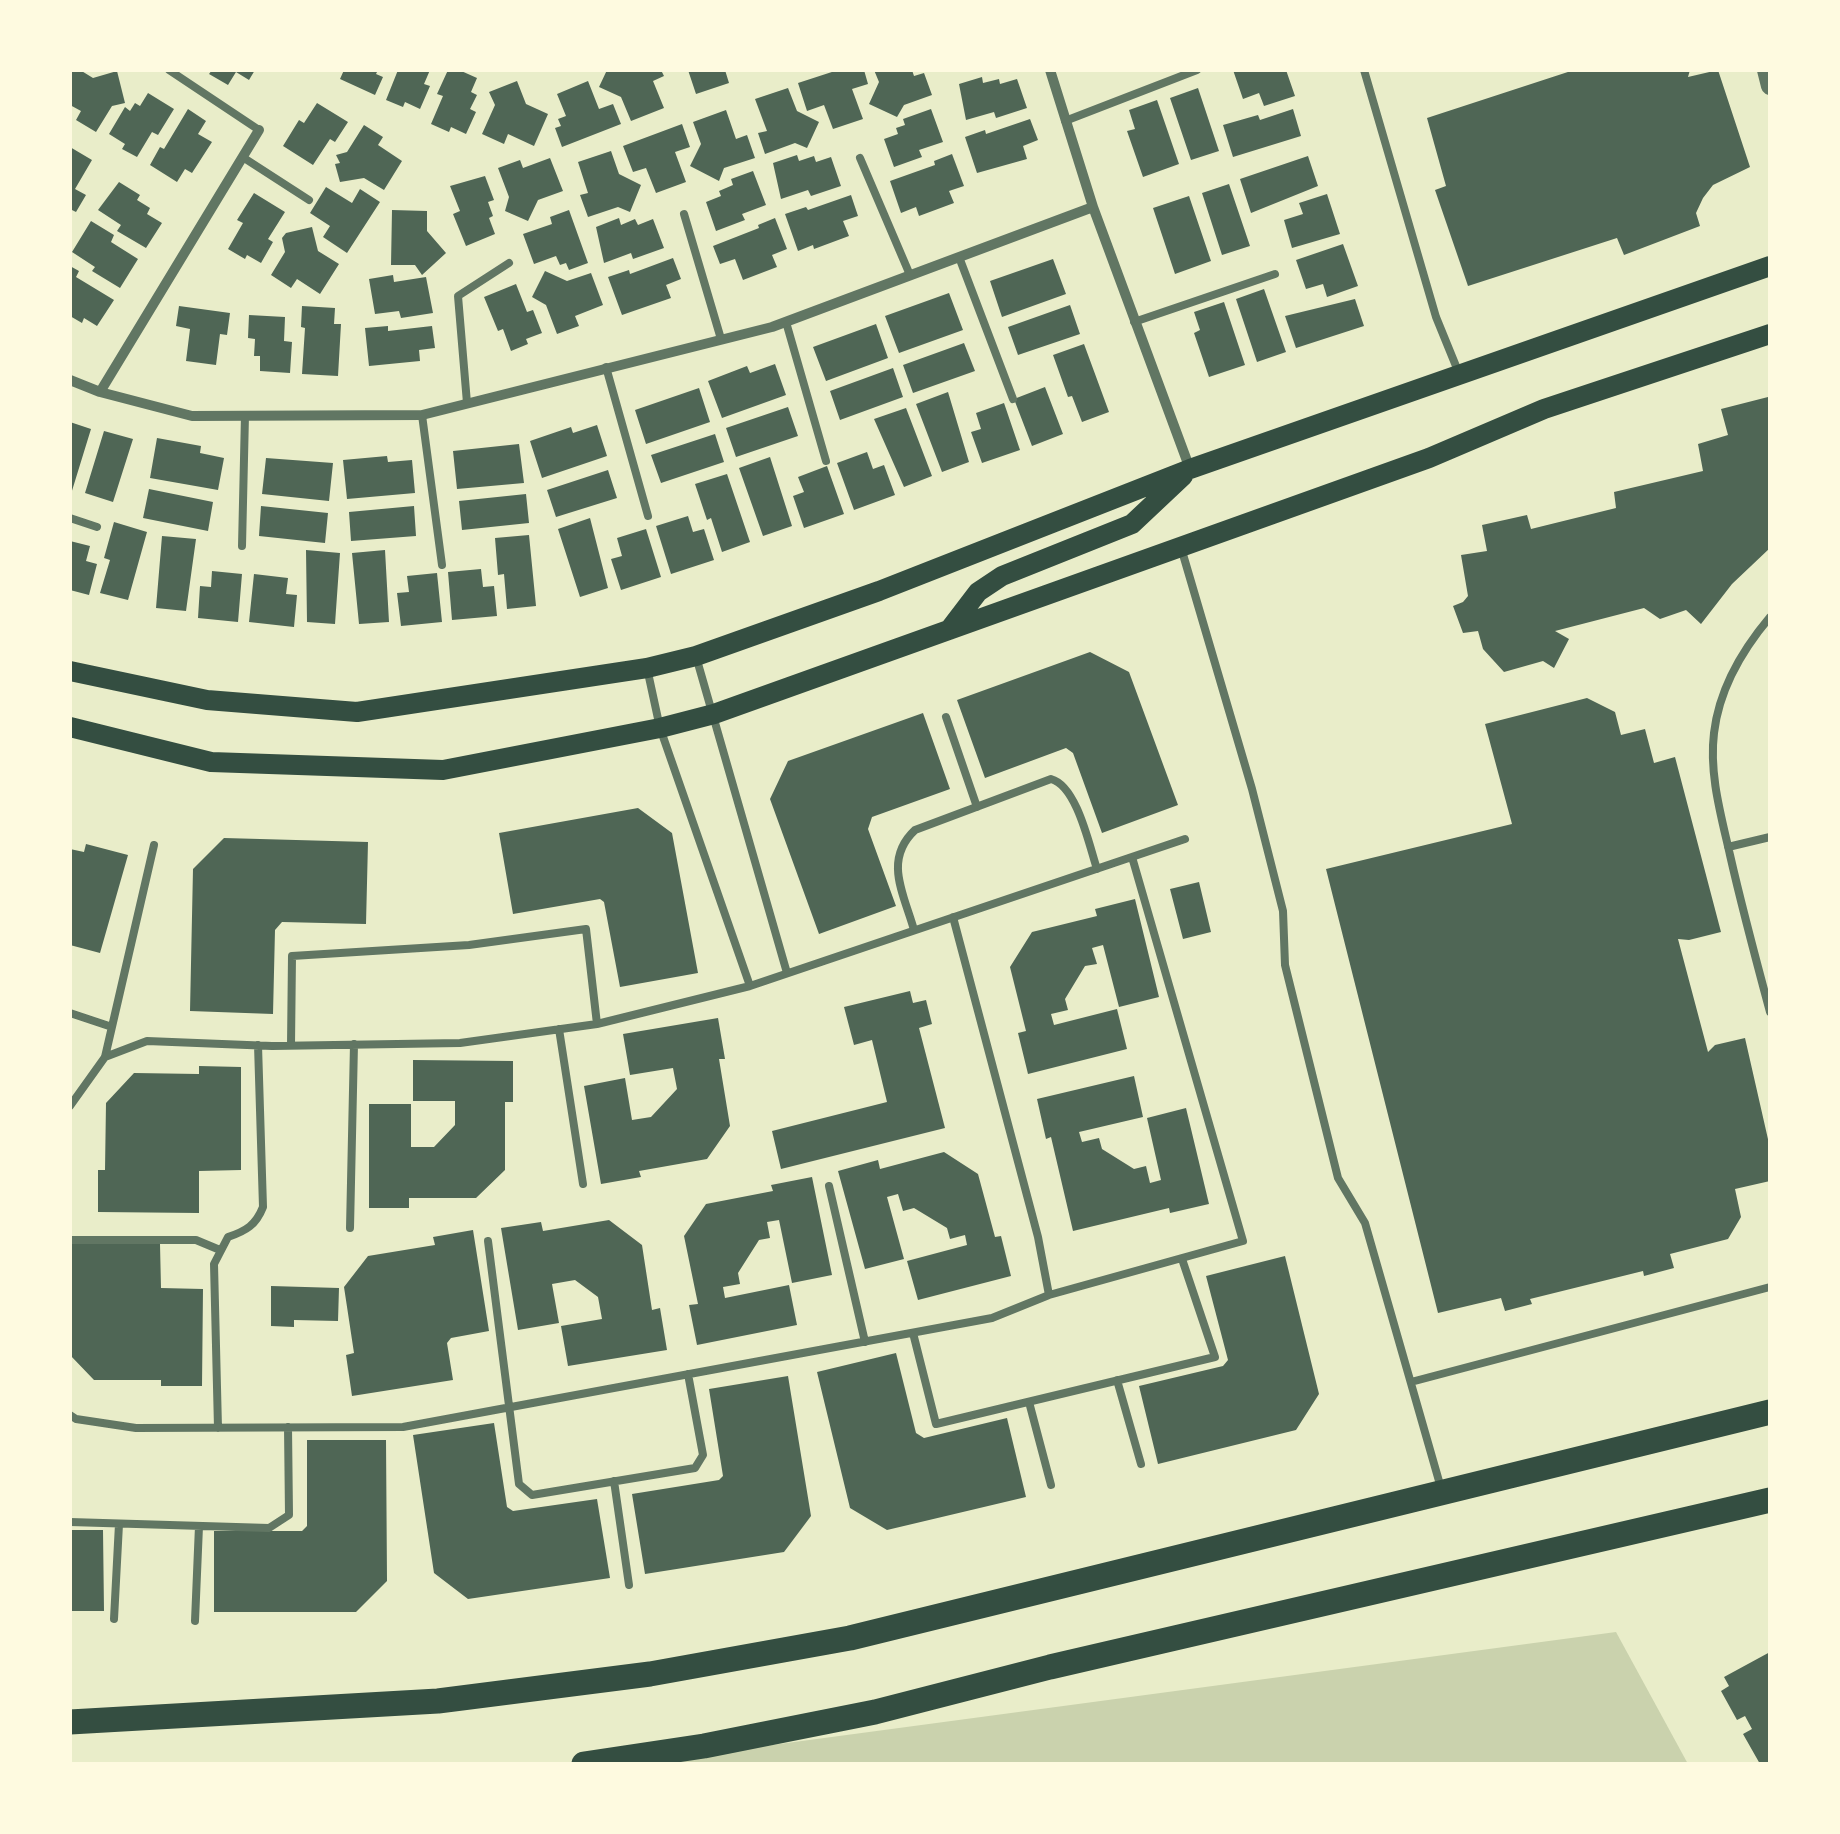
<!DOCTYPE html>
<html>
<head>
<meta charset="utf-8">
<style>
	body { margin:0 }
	#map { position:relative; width:1840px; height:1834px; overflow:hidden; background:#e9edc9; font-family:"Sofia Sans Condensed",sans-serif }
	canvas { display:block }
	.frame { position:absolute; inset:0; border:72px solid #fefae0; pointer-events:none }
</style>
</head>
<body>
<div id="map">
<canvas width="1840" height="1834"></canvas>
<div class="frame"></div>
</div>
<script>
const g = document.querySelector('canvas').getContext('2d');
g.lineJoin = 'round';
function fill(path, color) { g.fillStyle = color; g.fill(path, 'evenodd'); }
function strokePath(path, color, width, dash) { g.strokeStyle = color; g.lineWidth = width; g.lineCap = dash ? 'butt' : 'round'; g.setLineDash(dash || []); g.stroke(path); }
fill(new Path2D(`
	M1616,1632L1688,1764H630Z`), '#cad2ad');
fill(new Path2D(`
	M70,70H80L93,78L117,71L125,103L112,106L96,132L76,120L81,111L70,105Z
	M212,70H255L249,80L236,72L228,85L209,74Z
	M344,70H378L376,74L383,77L375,95L340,79Z
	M398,70H430L424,84L430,86L420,109L405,102L403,107L386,100Z
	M448,70H459L477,78L471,92L477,95L470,109L476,112L466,134L451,127L449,132L431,124L443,96L437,94Z
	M607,70H661L664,76L653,81L664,108L631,121L621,97L599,87Z
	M688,70H725L729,83L696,94Z
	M838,70H864L868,84L852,89L863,119L833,129L824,105L807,111L798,83Z
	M874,70H912L914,76L924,73L932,95L904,105L897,117L869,104L879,82Z
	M1233,70H1286L1295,96L1264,106L1259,93L1243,99Z
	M1574,70H1690L1688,77L1718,70L1750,167L1713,185L1703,198L1696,213L1700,226L1624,255L1617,238L1468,286L1435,190L1446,186L1427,118Z
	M982,77L983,83L999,79L1000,84L1017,79L1027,108L996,118L994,112L966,120L959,84Z
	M517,81L526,104L548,114L534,146L508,134L504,144L482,134L495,105L489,92Z
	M588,81L599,109L613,104L621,124L562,147L555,128L561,126L558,119L566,116L557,94Z
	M788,88L797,111L819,122L807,148L795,143L765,154L758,133L767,131L755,99Z
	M1198,88L1219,151L1191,160L1170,98Z
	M148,93L174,109L158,135L152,132L137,157L122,149L125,144L109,134L125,107L130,111L135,103L140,106Z
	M1157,100L1179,164L1143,177L1127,131L1135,129L1129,110Z
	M317,103L348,122L335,142L330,139L313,165L283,146L299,120L304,123Z
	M188,109L206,121L198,134L212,142L192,173L185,169L177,182L150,165L160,147L164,149Z
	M931,109L943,142L919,150L922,157L894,167L884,139L898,134L896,128L905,125L903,119Z
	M1293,109L1301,136L1233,157L1223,125L1258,115L1260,120Z
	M726,110L736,139L747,135L755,158L724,168L719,181L690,166L701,144L693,122Z
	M1030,119L1038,140L1023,146L1027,159L977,173L965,137L985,130L986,134Z
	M682,124L690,147L675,152L686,182L656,193L646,168L633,172L623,146Z
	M364,125L383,137L378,145L402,161L384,190L364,178L340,182L335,164L340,163L336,155L347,152Z
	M70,147L92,160L75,189L86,195L76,212L70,209Z
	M611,151L619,174L641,185L630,212L618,207L588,217L580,195L588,193L578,162Z
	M952,154L964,186L949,191L954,203L919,216L916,207L901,213L890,181L935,165L934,161Z
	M797,155L799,161L814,156L816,162L831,157L841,186L811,196L808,190L781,199L773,163Z
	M1308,156L1318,186L1251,213L1240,179Z
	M550,158L563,191L538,200L528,221L505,211L509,197L498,168L520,160L523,168Z
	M753,171L766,205L742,214L745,220L716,231L706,202L721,196L719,191L733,185L731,179Z
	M485,176L494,200L488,202L493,216L489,218L495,234L466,246L453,214L460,211L450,186Z
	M119,182L140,195L137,200L150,208L147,214L162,223L146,248L117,231L121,225L98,210Z
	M1229,184L1250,246L1222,255L1202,193Z
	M326,187L352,203L360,189L380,202L347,253L323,237L330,226L310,213Z
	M254,193L285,212L268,239L273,242L261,263L247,255L245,259L228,249L243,223L237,220Z
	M1327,194L1340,234L1292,248L1284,220L1303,214L1299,203Z
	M851,195L858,216L843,221L849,236L814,249L813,245L798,251L785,214L806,207L808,210Z
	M1189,196L1211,261L1175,274L1153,208Z
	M392,210L427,211V231L446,253L422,275L415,265H391Z
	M569,210L588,263L569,270L566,263L560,265L556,256L534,264L523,234L552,224L550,217Z
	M619,218L621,225L635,219L638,225L653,219L664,248L633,259L631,253L604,263L596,227Z
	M775,218L787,249L772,255L777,267L743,280L735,259L720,264L713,246L759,228L758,225Z
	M91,221L114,235L111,242L138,259L120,288L92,271L95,267L72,252Z
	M312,227L318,251L339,264L320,294L297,279L291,288L271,275L285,252L282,238L286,233Z
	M1343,244L1358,286L1327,297L1323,284L1306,289L1296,260Z
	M673,258L681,279L666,285L671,298L622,315L608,277L629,270L630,274Z
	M1053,259L1066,294L1002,317L990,281Z
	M70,266L79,271L76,277L114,300L97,326L84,318L82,323L70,316Z
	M545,271L567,281L591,273L603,305L575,316L579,326L557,334L546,305L532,297Z
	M393,275L394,282L426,277L433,313L401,318L399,311L375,314L369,279Z
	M516,284L527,312L533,310L542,333L526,339L528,344L511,351L503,329L498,331L484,297Z
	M1264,289L1286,352L1257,362L1236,299Z
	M949,293L963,330L899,353L885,316Z
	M1355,299L1364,326L1296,348L1285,316Z
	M1224,302L1245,365L1209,377L1194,333L1200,330L1194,312Z
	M1070,305L1080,334L1018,355L1008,327Z
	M179,306L230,313L227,335L220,334L216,365L186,361L190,329L176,326Z
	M302,306L335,308L334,324H341L338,376L302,374L305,328L301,327Z
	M249,315L285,317L284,341L292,342L290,373L260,371V356H254L255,339L248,338Z
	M876,324L888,358L826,381L813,347Z
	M388,326V331L432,326L435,348L419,350L420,361L369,366L365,328Z
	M964,343L975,371L913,393L903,365Z
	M1084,344L1109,412L1082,422L1072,396L1068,397L1053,355Z
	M775,364L786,395L722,418L708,381L747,366L750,373Z
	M893,368L903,397L840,420L830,391Z
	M1045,387L1063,434L1032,446L1014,399Z
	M699,388L710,422L646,444L635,410Z
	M948,392L969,462L942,472L916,404Z
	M1768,397L1770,548L1732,584L1701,624L1686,610L1660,619L1644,608L1555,631L1569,639L1554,668L1543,661L1504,672L1483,649L1478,631L1463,633L1453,606L1463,602L1468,596L1461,555L1487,551L1482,525L1527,515L1531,529L1616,508L1614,492L1703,471L1698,444L1728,435L1721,409Z
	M1004,403L1020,450L982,463L971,432L981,429L976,413Z
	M788,407L798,436L736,457L726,428Z
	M906,408L932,476L904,487L874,419Z
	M70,422L91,429L71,494H70Z
	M597,425L607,456L542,478L530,441L571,427L573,433Z
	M104,431L133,439L113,502L85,493Z
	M715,434L724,462L661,483L651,455Z
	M157,438L201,446L200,453L224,458L218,490L150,478Z
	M519,444L524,483L457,489L453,451Z
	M867,452L873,469L884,465L895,495L854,510L837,463Z
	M387,456L388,462L412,460L415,493L347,499L343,460Z
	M770,457L792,526L763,536L739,468Z
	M266,458L333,463L329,501L262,494Z
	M827,466L844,514L804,528L793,496L804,492L798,477Z
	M608,470L617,498L556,517L547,490Z
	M727,474L750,542L722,552L711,518L707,520L695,484Z
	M149,489L213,502L208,531L143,518Z
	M526,494L529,523L462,530L459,501Z
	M261,506L328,513L325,543L259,536Z
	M414,506L416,536L351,541L349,512Z
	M688,516L693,532L704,529L714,560L671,574L656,526Z
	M590,518L608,588L580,597L558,529Z
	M114,522L147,532L128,600L100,593L110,560L104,558Z
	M646,529L661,577L621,590L611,559L622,556L617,538Z
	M529,535L536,606L507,609L504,574L498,575L495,538Z
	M162,536L196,539L186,611L156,608Z
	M70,541L90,546L86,561L97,564L89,595L70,590Z
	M306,550L340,553L335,624L307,622Z
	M385,550L389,622L359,624L352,553Z
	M481,569L483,587L494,586L497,616L452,620L448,572Z
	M212,571L242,574L238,622L198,618L200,586L211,587Z
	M437,573L442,622L401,626L397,593L409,592L407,576Z
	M254,574L288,578L286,594L297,595L294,627L249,622Z
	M1090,652L1129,672L1178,805L1102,833L1073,753L1066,748L985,778L957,700Z
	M1587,698L1615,712L1621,735L1645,729L1654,763L1675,757L1721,932L1689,940L1678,939L1708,1052L1715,1045L1745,1038L1770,1148V1181L1735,1189L1741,1217L1728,1239L1670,1254L1674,1268L1644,1276L1643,1271L1530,1299L1532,1304L1505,1311L1501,1298L1438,1313L1326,869L1512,824L1485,724Z
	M923,713L950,789L872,817L868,829L896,906L819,934L770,799L788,761Z
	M638,808L672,833L698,973L620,987L604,902L600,899L513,914L499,833Z
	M224,838L368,842L366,924L282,922L275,930L273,1014L190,1011L193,869Z
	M86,844L128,855L100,953L70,945V849L84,852Z
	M1199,882L1211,932L1183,939L1170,889Z
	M1135,899L1159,997L1119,1007L1103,945L1092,948L1097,964L1085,966L1065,999L1068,1010L1051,1014L1054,1025L1117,1009L1127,1049L1028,1074L1018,1033L1026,1031L1010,967L1032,932L1097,916L1095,909Z
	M910,991L913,1003L926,1000L932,1024L919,1028L945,1128L781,1169L772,1131L887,1102L872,1040L854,1045L844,1007Z
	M718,1018L725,1059H719L730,1126L707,1159L639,1171L641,1177L601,1184L584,1086L625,1078L632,1120L651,1117L677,1089L673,1068L630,1075L623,1034Z
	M413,1060L513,1061V1102H505V1170L476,1198H409V1208H369V1104H411V1147H434L455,1125V1101H413Z
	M199,1066L241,1067V1170L199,1171V1213L98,1212V1170H105L106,1103L134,1073L199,1074Z
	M1134,1076L1143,1117L1079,1132L1082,1142L1099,1138L1102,1149L1134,1169L1146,1166L1150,1183L1161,1180L1147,1118L1186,1108L1209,1204L1170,1213L1169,1208L1073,1231L1051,1137L1046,1139L1037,1099Z
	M944,1152L978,1174L995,1237L1001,1236L1011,1276L918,1300L907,1261L967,1245L965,1235L950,1239L947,1228L914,1208L903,1211L898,1194L887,1197L904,1259L865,1269L838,1171L878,1160L880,1169Z
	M812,1177L832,1275L792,1283L779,1220L767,1222L770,1238L759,1240L738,1273L740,1284L723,1287L725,1298L789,1285L797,1325L697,1345L689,1305L698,1304L684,1236L706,1204L773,1191L771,1185Z
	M609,1220L642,1245L652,1310L660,1308L667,1350L568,1366L561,1326L602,1319L598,1297L575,1280L552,1284L559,1323L518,1330L501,1228L541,1222L543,1231Z
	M473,1230L489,1331L451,1338L447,1343L453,1380L352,1396L346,1355L354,1353L344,1287L368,1256L435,1245L433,1237Z
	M70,1243L160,1244L161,1288L203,1289L202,1386H161V1380H94L70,1355Z
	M1285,1256L1319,1394L1296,1430L1158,1464L1139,1386L1223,1366L1228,1360L1206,1276Z
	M271,1286L339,1288L338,1321L294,1320V1327L271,1326Z
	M896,1353L916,1433L924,1438L1007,1418L1026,1497L887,1530L850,1508L817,1372Z
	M788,1376L811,1516L784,1552L645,1574L632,1494L719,1480L723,1476L709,1389Z
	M494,1423L507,1507L513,1511L597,1499L610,1578L468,1599L434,1573L413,1435Z
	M307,1440H386L387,1581L356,1612H214V1531H302L307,1526Z
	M70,1530H103L104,1611H70Z
	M1770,1652V1764H1760L1743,1734L1752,1729L1745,1716L1737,1720L1721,1691L1729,1686L1724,1677Z`), '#4f6655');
strokePath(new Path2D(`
	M169,70L259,130
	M1364,70L1436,317L1458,371
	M1065,121L1197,70
	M244,158L309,200
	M860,158L910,275
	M684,214L721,339
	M959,257L1013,399
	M786,322L826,461
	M1134,322L1275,274
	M606,367L648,516
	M467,403L458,296L509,263
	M422,415L442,565
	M70,518L97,527
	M242,546L245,415
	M1182,551L1252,789L1283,911L1285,965L1338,1178L1365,1223L1441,1488
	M1770,617C1743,649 1719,690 1714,733C1709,774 1721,815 1730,855C1742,908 1756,960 1770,1012
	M697,660L787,973
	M647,668L660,728L750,986
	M946,717L977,807
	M1728,847L1770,837
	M953,917L1038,1237L1049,1295
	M914,930C904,894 883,860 915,830L1051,779C1077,786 1089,845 1097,869
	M70,1013L112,1027
	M559,1029L583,1184
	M291,1045L292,956L469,945L586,929L597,1024
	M105,1057L147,1041L272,1046L460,1043L597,1024L750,986L1185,839
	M70,1106L105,1057L154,845
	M829,1186L865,1342
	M350,1228L354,1044
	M70,1240H196L220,1250
	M488,1241L519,1484L532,1495L695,1468L703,1455L688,1374
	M913,1333L936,1424L1215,1357L1182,1259
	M1117,1380L1141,1464
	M1411,1382L1770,1287
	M1029,1402L1051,1485
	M70,1415L76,1419L136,1428L403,1427L992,1318L1049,1295L1243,1241L1132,857
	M218,1428L214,1264L228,1237C246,1231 256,1225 263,1207L258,1045
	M614,1481L629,1585
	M70,1522L269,1528L289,1515L288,1427
	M114,1619L119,1524
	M195,1621L199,1526`), '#617663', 8);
strokePath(new Path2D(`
	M1050,70L1093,207L1190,469
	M70,380L100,392L192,416L422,415L772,327L1093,207
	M100,392L259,130`), '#617663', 10);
strokePath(new Path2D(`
	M1766,70L1770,86`), '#617663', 18);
strokePath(new Path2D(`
	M949,630L978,592L1002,576L1132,524L1183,476
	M70,671L207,700L357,712L647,668L696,656L879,591L1190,469L1770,266
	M70,727L211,762L443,770L660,728L714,714L1429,458L1544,409L1770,334`), '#344e41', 20);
strokePath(new Path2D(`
	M70,1722L438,1701L650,1674L850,1638L1770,1412
	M584,1764L704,1746L875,1712L1050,1667L1770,1500`), '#344e41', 25);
</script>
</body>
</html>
